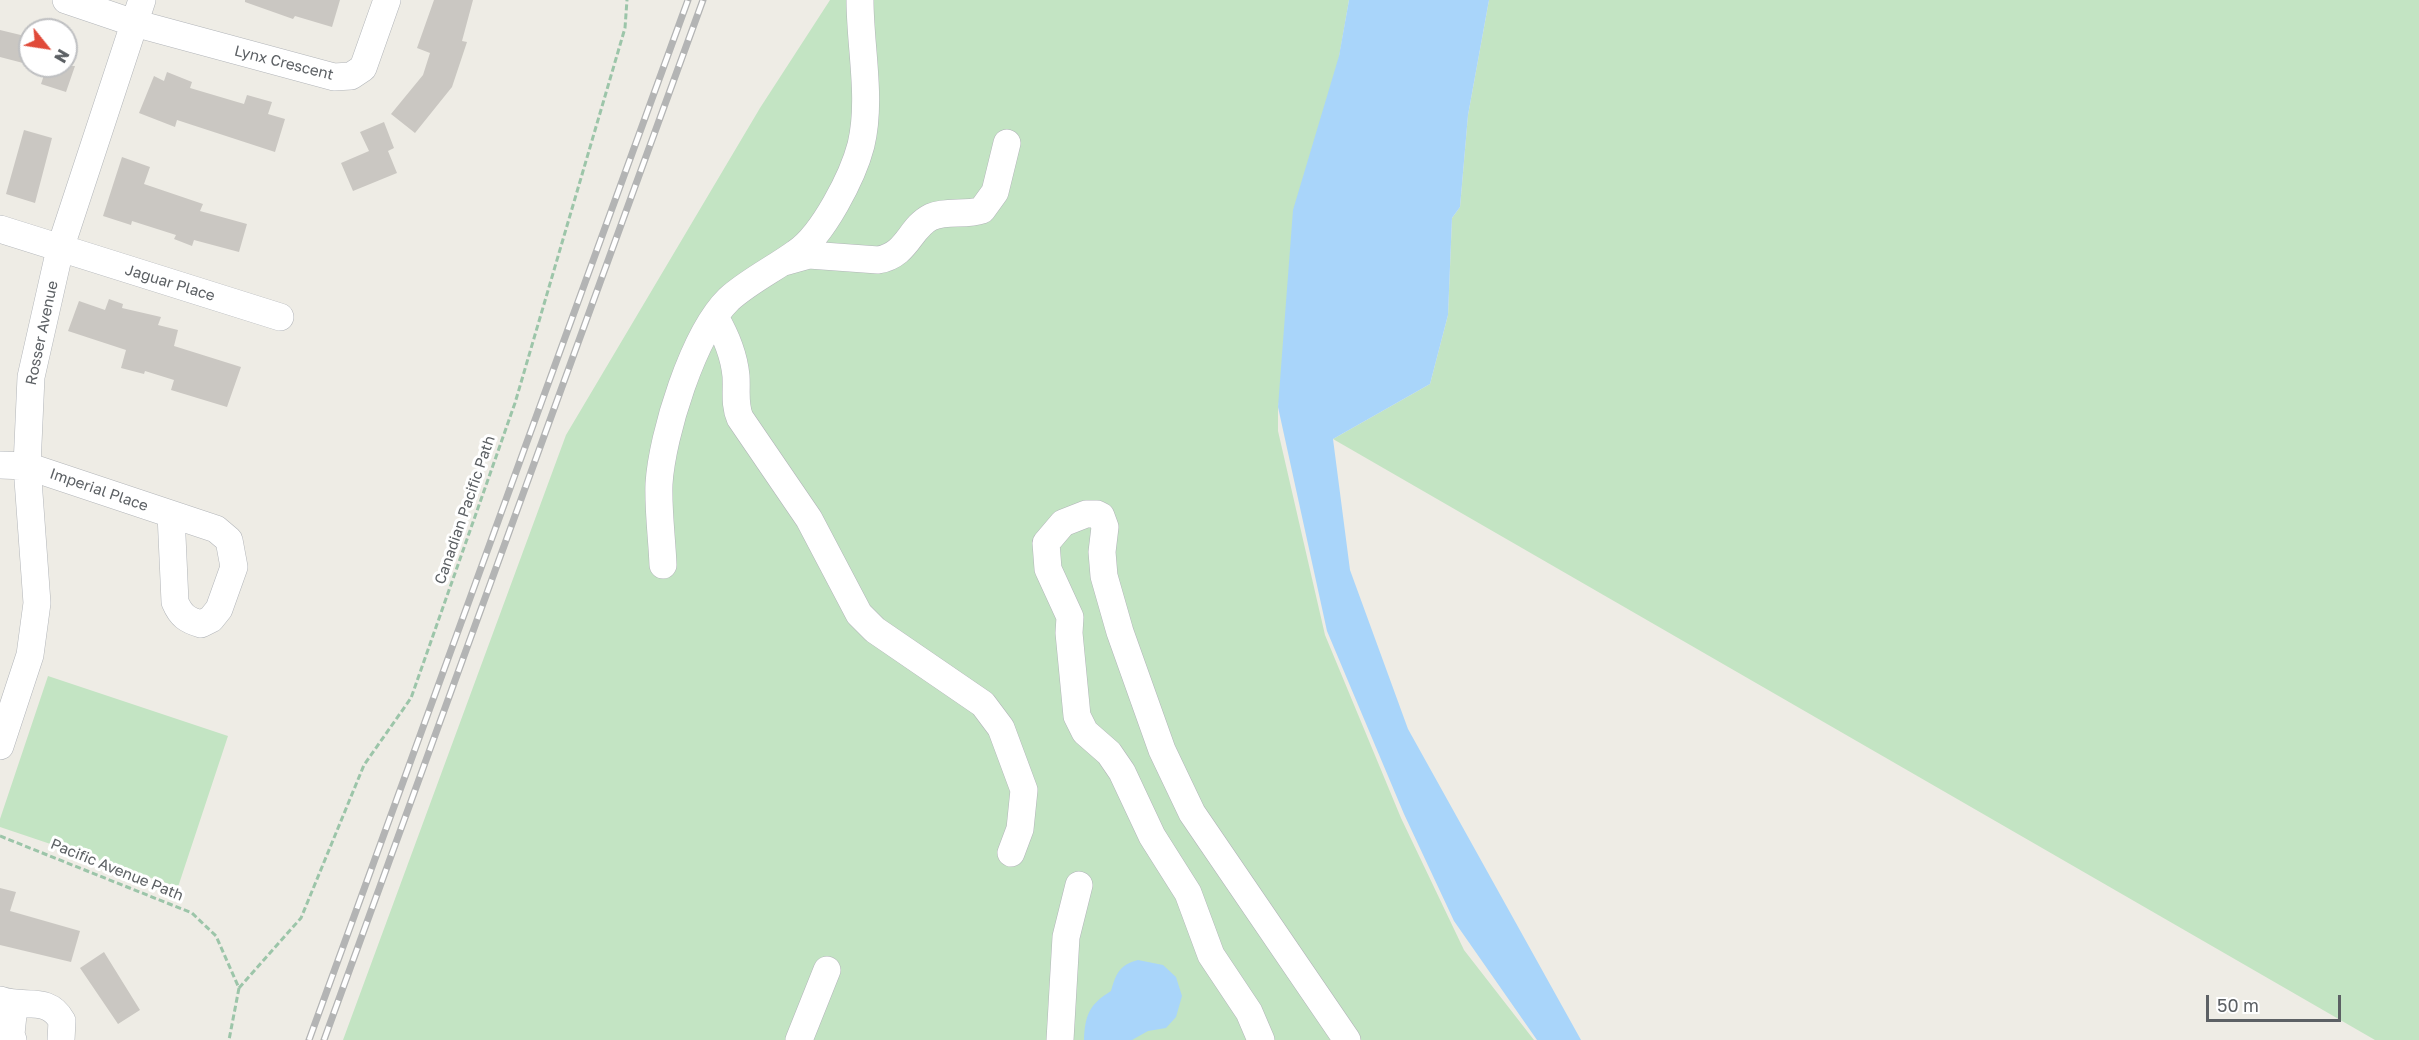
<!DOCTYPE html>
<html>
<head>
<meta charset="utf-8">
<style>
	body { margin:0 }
	#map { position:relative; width:2419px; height:1040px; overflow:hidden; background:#eeece5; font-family:"Golos Text",sans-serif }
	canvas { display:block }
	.north { position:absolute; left:18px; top:18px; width:60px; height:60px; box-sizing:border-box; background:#fff; border:2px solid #bebfc1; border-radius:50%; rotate:120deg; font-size:16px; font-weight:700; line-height:24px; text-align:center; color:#5c6064 }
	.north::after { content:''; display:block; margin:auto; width:21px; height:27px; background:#e04a39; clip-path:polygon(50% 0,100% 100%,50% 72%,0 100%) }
	.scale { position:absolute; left:2206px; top:995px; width:135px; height:27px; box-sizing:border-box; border:3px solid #5c6064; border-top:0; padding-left:8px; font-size:18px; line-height:21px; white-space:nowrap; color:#5c6064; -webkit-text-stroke:4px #fff; paint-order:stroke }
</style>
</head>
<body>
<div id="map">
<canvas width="2419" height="1040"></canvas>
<div class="north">N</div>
<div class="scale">50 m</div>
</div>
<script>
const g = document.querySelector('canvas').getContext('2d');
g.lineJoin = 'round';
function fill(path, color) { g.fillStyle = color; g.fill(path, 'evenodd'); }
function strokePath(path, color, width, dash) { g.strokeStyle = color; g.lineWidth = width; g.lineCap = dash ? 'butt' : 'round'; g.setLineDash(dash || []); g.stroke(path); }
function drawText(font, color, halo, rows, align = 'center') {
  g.font = font + ' "Golos Text",sans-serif'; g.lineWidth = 6; g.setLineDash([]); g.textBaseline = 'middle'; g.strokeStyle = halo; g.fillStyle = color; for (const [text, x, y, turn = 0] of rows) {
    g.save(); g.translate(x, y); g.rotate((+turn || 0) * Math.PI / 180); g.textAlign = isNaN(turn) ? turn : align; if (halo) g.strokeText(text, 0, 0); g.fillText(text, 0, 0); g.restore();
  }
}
fill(new Path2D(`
	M830,0H1349L1278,407V431L1325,635L1401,818L1464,950L1534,1040H343L566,435L760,108Z
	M1489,0H2419V1040H2375L1333,439L1430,384L1448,315L1452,218L1460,207L1468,115Z
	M48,676L228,736L178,887L0,827V819Z`), '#c3e4c3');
fill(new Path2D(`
	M1349,0H1489L1468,115L1460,207L1452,218L1448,315L1430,384L1333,439L1350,570L1408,729L1581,1040H1537L1454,921L1404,814L1327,631L1278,407L1293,210L1339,56Z
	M1138,960L1163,965L1176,977L1182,996L1176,1017L1166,1028L1148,1031L1132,1040H1084C1085,1014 1090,1004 1111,991C1116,974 1119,965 1138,960Z`), '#a9d5fa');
fill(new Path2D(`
	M245,0H340L332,27L295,16L293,19L245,2Z
	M434,0H473L462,41L467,42L452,87L415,133L391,114L423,75L430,53L417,48Z
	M0,30L29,37L23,63L0,57Z
	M47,66H75L66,92L41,84Z
	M167,72L192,82L190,88L244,104L247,95L272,102L268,114L285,119L275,152L177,120L175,127L139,113L154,76L164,81Z
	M384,122L394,148L388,151L397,173L353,191L341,163L369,151L360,132Z
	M24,130L52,138L35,203L6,194Z
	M122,157L150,167L144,184L203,204L200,211L247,224L239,252L194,240L192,246L174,239L176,235L132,221L131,225L103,216Z
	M109,299L123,304L122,308L161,317L158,325L178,330L174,346L241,367L227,407L171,390L174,380L145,371L144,374L121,368L126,350L68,331L79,301L105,310Z
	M0,888L16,892L10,911L80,931L71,962L0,945Z
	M104,952L140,1010L118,1024L80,968Z`), '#cac7c2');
const minor = new Path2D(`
	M66,0L134,23L334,77L351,76L363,68L387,0
	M0,229L280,317
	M784,262L809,255L878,260C908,255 909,228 931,217C948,210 965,216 982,210L995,192L1007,143
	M715,317C725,334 734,355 736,376C737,391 734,404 740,418L809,519L859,614L875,630L983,704L1001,728L1024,790L1020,829L1011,853
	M0,465L27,466L216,529L229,540L234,567L219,609L211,619L201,624C187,620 181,616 175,602L171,514
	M663,565C662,539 658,510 659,484C662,435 693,334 729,299C749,281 774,269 796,253C823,235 853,176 861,145C872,99 860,47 860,0
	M0,746L30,655L37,603L27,466L31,377L60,249L142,0
	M0,1000C25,1009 48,995 62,1021L61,1040
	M13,1040L11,1034L14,1005
	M799,1040L827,970
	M1060,1040L1066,937L1079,885
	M1261,1040L1249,1012L1211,955L1188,893L1152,836L1122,772L1109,753L1085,732L1077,716L1069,633L1070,617L1048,569L1046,543L1063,523L1086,514H1097L1101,516L1105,527L1102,552L1104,576L1120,632L1162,750L1192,813L1347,1040`);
strokePath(minor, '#b2b5b9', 28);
strokePath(new Path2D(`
	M0,836L192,913L216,936L239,988L229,1040
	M239,988L301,918L364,765L411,698L515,403L625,28L627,0`), '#9cc5a9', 3, [6, 3]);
strokePath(minor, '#fff', 27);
const rail = new Path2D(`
	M309,1040L688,0
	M324,1040L703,0`);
strokePath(rail, '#b3b4b4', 7);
strokePath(rail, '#fff', 4.5, [14]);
drawText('15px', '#5c6064', '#fff', [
	["Lynx Crescent",284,63,14],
	["Jaguar Place",170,283,17],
	["Rosser Avenue",42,333,-78],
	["Imperial Place",99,490,19],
	["Canadian Pacific Path",465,510,-71],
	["Pacific Avenue Path",117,870,22]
]);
</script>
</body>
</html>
